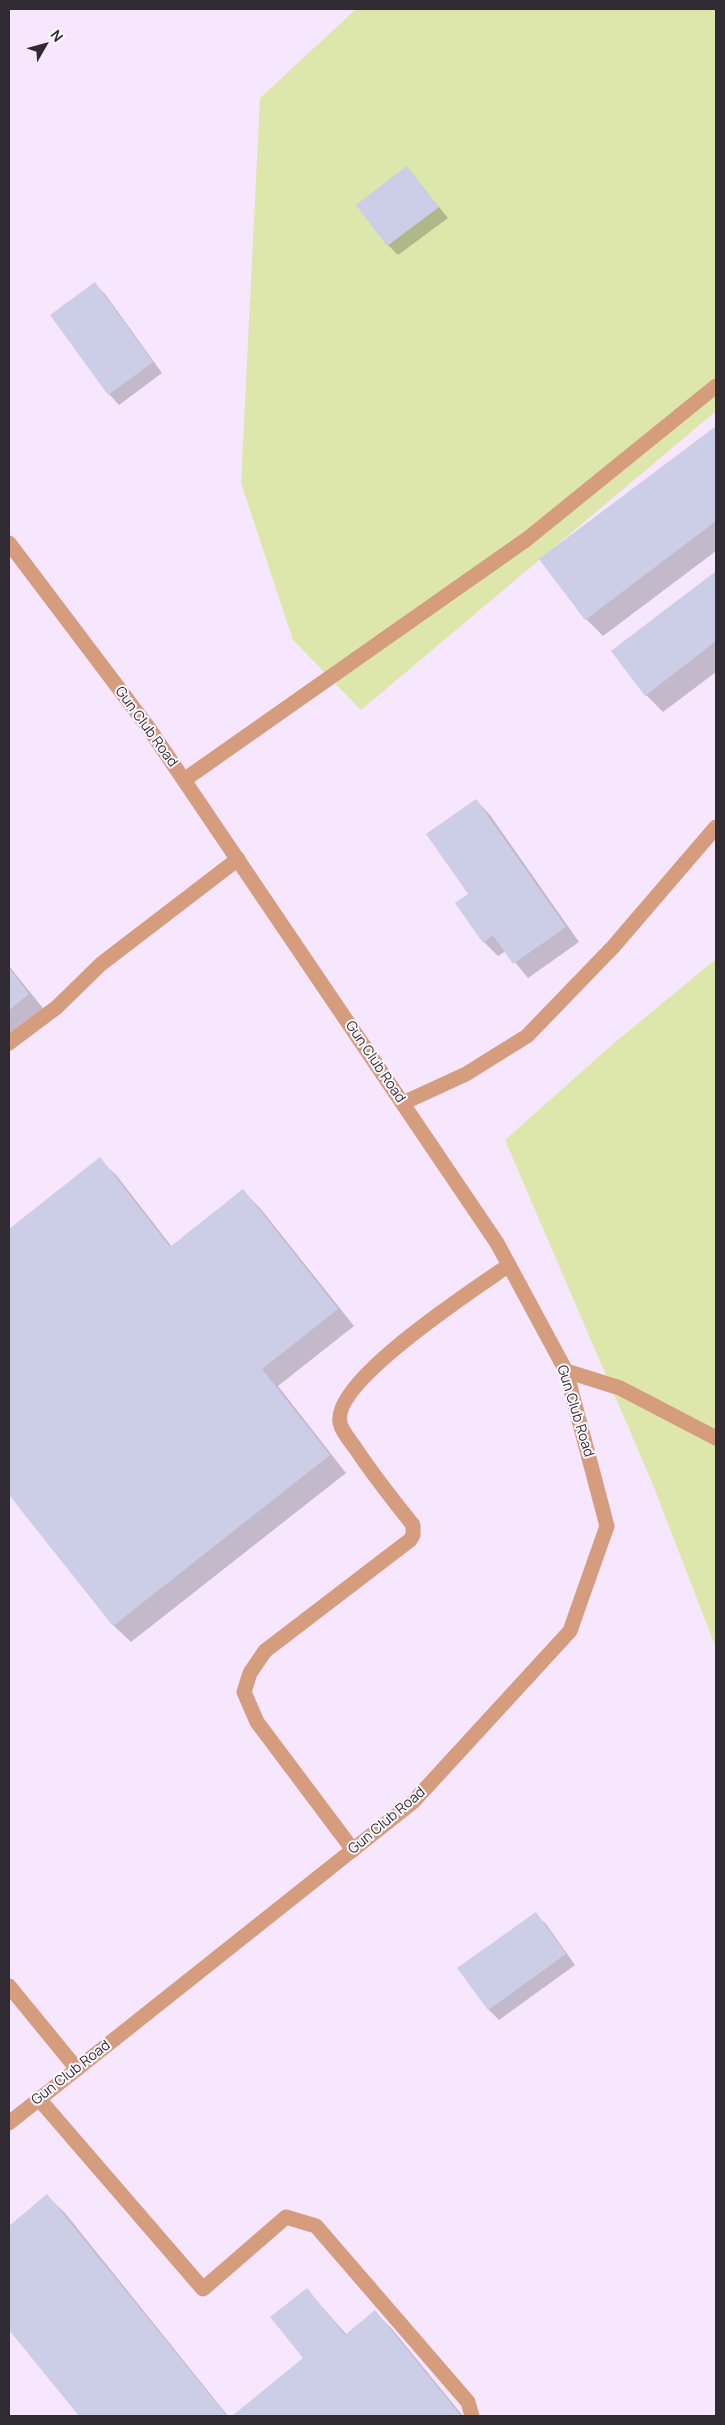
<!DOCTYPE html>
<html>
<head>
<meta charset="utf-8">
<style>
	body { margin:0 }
	#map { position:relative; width:725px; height:2425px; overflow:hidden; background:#f6e7fe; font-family:Manrope,sans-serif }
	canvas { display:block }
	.frame { position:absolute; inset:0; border:10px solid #302a32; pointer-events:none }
	.north { position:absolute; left:20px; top:20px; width:50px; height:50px; -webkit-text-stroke:4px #fcf9fe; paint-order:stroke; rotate:52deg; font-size:14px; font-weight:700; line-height:20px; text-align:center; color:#302a32 }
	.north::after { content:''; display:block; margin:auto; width:18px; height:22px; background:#302a32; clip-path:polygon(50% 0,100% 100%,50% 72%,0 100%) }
</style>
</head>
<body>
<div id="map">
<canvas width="725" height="2425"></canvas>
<div class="frame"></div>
<div class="north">N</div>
</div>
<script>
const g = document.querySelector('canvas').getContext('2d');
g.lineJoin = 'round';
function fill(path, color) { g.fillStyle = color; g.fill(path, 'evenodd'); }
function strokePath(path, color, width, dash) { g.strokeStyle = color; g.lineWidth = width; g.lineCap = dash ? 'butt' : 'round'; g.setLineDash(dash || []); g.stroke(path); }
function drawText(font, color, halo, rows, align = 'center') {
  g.font = font + ' Manrope,sans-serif'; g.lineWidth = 4; g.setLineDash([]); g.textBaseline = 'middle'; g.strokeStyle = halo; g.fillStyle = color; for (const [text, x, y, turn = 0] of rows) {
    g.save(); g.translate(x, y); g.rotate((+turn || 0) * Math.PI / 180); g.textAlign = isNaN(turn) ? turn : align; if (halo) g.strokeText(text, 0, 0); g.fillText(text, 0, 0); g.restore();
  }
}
fill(new Path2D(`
	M356,9H716V411L361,710L293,640L241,483L260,98Z
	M716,959V1648L651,1480L505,1140L614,1043Z`), '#dde7ac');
fill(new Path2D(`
	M407,168L448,218L398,255L388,245Z
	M95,284L105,294L162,373L119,405L109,394Z
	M716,427V551L603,636L586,619L541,559Z
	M716,572V672L663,712L646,695L612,651Z
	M476,800L490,815L579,942L528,978L506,951L498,956L484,942L470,894Z
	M9,966L46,1012L9,1041Z
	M99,1159L117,1176L172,1247L243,1191L260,1208L354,1326L278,1386L346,1473L131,1642L113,1625L9,1493V1231Z
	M535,1914L546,1924L575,1965L499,2020L489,2010L459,1968Z
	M47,2196L65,2213L228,2416H80L9,2328V2227Z
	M307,2290L347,2335L375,2312L392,2329L463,2416H234L305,2358Z`), '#0003');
fill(new Path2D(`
	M407,166L439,207L387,246L356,205Z
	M95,282L153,362L108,395L50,315Z
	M716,426V521L585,620L539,559Z
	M716,571V641L645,696L611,651Z
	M476,799L566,927L513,964L493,935L483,943L455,903L468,894L426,834Z
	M9,968L29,994L9,1010Z
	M100,1157L170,1247L243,1189L338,1309L262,1369L330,1455L113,1626L9,1495V1229Z
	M536,1912L566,1954L488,2010L457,1968Z
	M47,2194L227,2416H79L9,2330V2226Z
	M307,2288L345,2335L375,2310L461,2416H232L303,2358L270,2317Z`), '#cccde6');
strokePath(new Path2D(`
	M184,780L527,539L716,386
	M9,1043L57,1007L101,964L238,859
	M403,1103L466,1074L527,1036L613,947L716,827
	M566,1371L620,1388L716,1438
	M353,1850L257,1722L244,1692L250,1673L265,1651L410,1540L413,1535V1525C393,1500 373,1475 356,1449C351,1442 344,1434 341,1426C324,1385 478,1287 509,1265
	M9,1986L77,2069
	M39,2099L203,2289L286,2217L316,2226L468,2402L472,2416`), '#d59c7e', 15);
strokePath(new Path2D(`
	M9,543L148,727L497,1243L566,1371L607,1526L570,1631L413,1802L9,2123`), '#d59c7e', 15);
drawText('14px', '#302a32', '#fcf9fe', [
	["Gun Club Road",146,727,54],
	["Gun Club Road",375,1062,56],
	["Gun Club Road",575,1411,73],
	["Gun Club Road",387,1821,-40],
	["Gun Club Road",71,2073,-38]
]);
</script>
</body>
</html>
